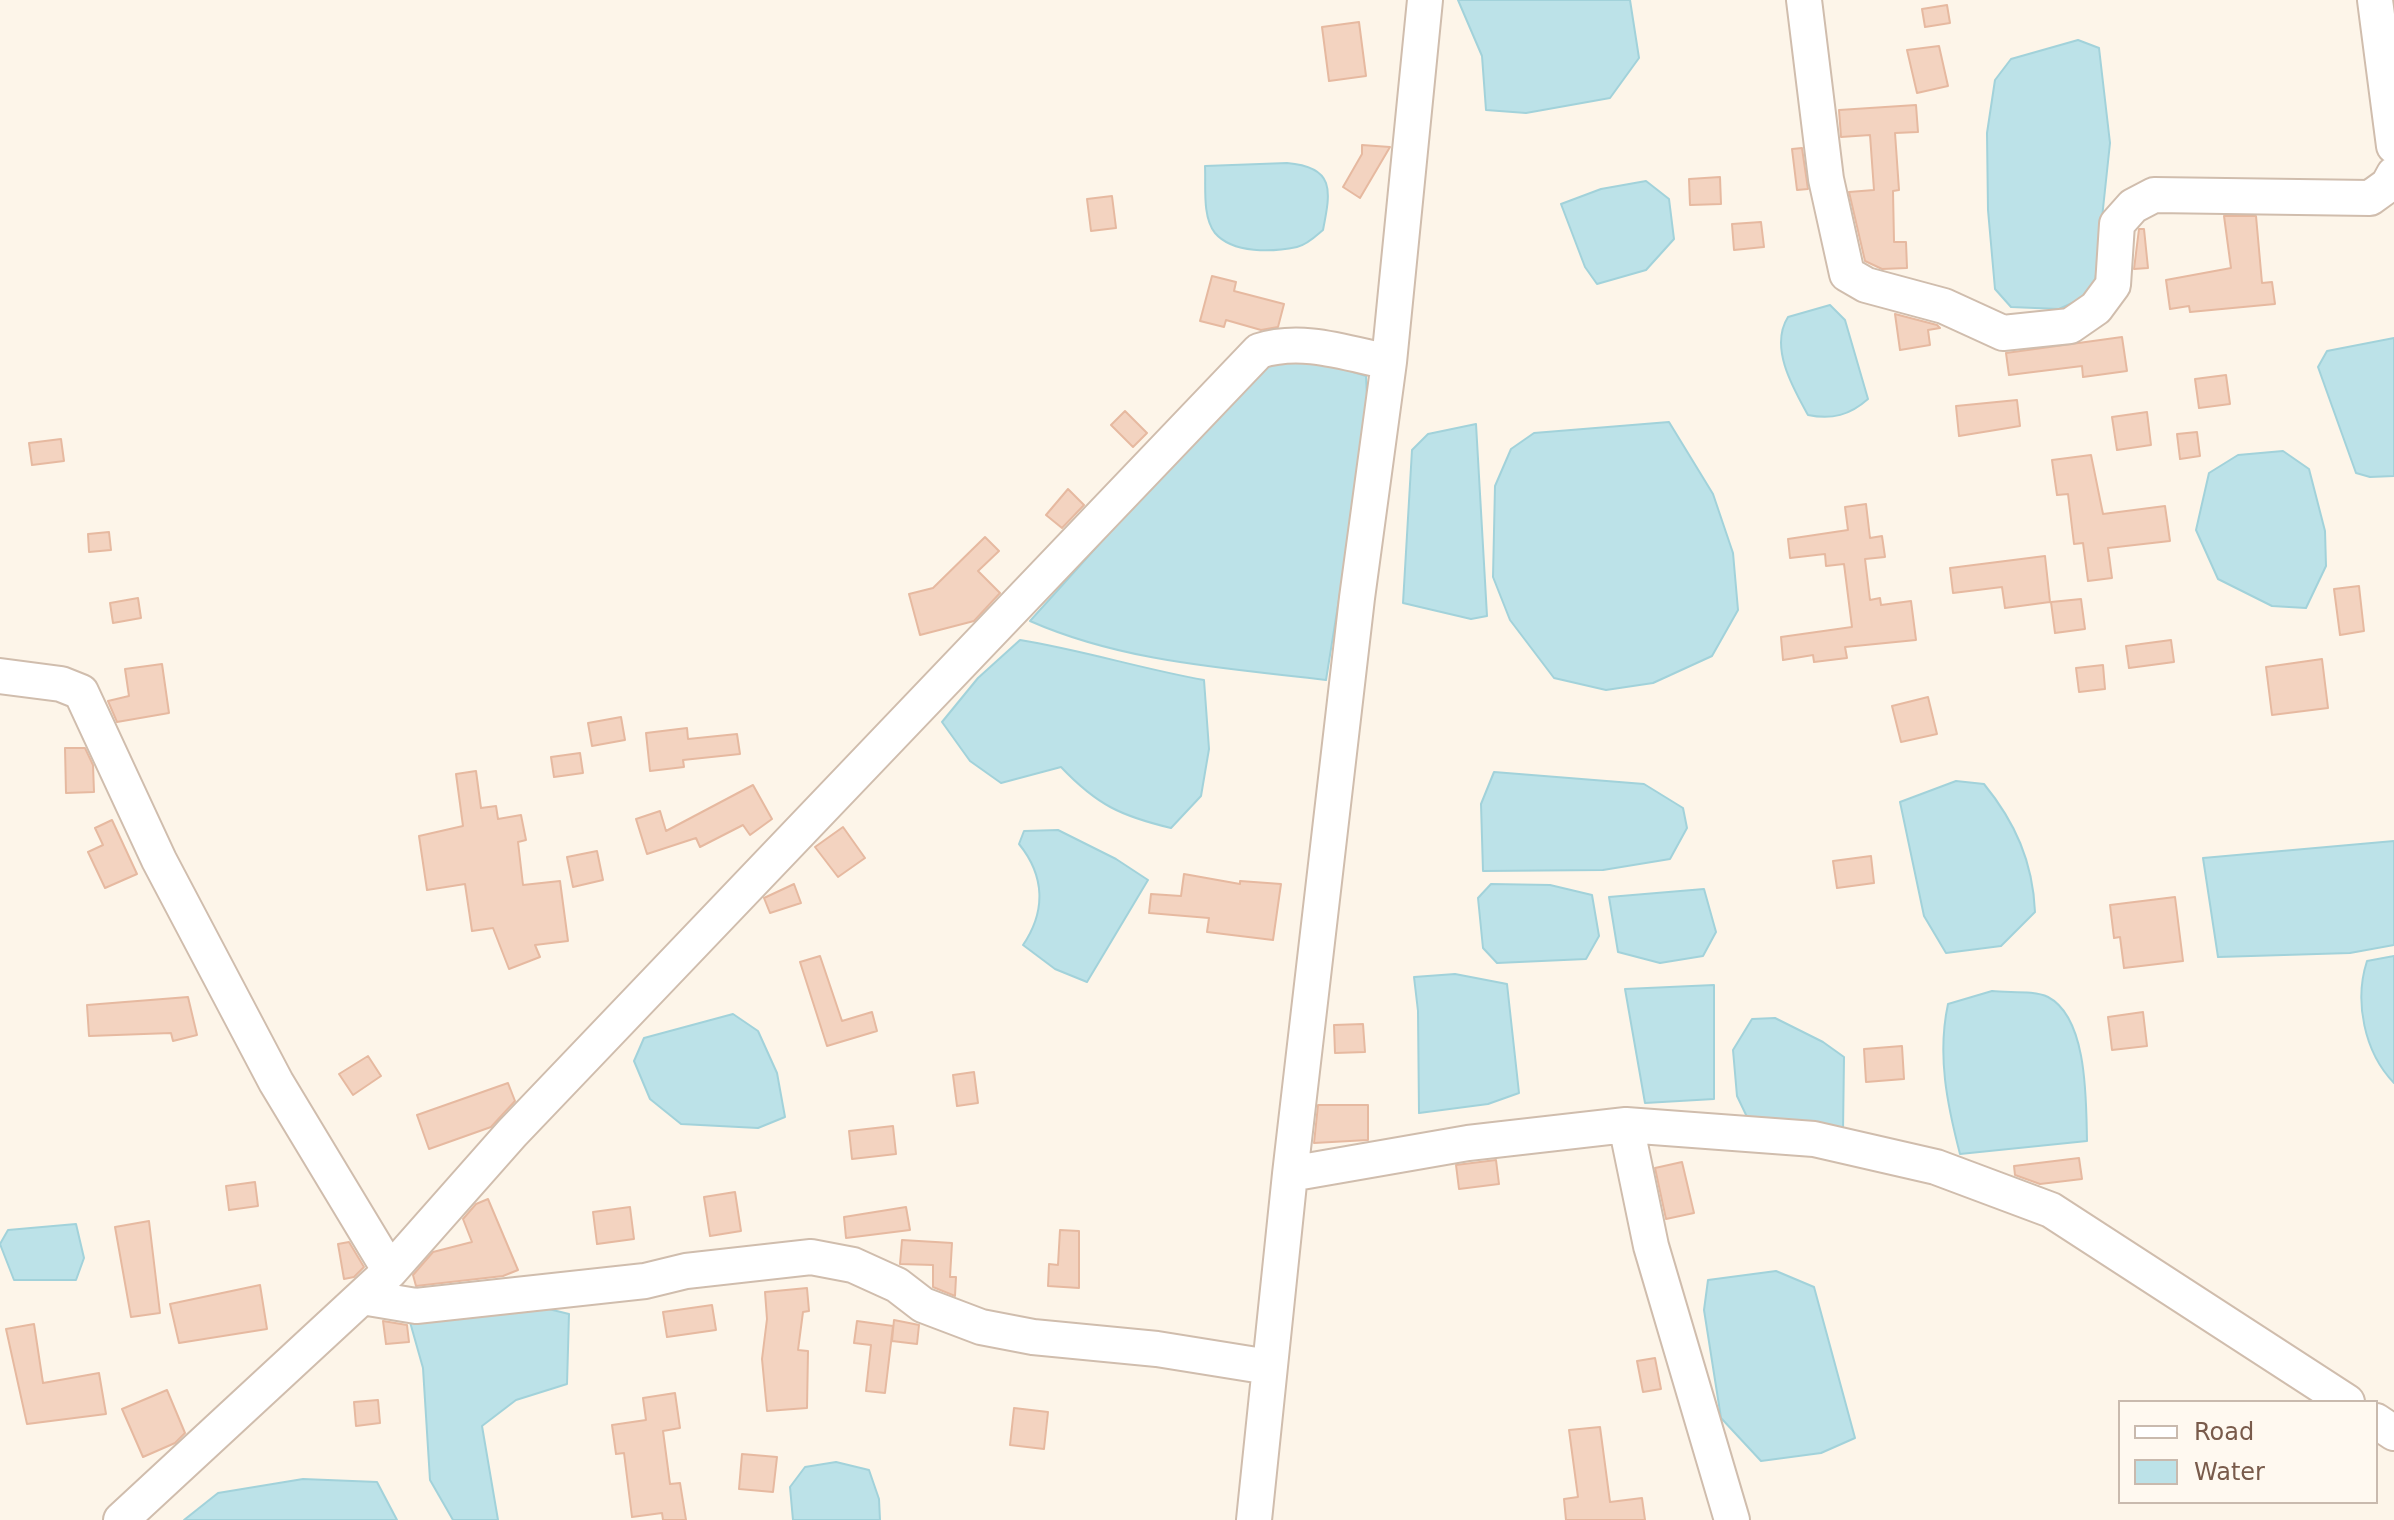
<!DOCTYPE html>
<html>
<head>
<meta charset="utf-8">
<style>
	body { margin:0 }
	#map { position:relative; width:2394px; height:1520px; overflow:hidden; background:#fdf5e9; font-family:"DejaVu Sans",sans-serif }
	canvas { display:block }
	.legend { position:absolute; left:2118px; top:1400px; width:260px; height:104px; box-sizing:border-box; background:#fff9f0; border:2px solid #c9baae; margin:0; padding:10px 14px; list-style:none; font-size:24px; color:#795b4b }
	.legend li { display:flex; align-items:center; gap:16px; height:40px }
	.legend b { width:40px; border:2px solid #c9baae }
</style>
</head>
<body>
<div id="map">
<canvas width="2394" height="1520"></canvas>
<ul class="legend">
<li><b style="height:10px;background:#fff"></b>Road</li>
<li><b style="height:22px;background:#bce2e8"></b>Water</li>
</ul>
</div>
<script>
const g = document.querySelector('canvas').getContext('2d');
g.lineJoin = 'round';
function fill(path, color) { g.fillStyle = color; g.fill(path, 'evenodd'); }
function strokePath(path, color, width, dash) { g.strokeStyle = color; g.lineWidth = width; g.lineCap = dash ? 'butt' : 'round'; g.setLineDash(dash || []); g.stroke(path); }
const water = new Path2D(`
	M1458,0H1630L1639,58L1610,98L1526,113L1486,110L1482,56Z
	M2078,40L2099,48L2110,143L2094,293L2059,309L2011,307L1995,289L1988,210L1987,133L1995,80L2011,59Z
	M1287,163C1335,167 1331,190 1323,230C1316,236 1307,245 1297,247C1273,252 1233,254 1215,233C1202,217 1206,186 1205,166Z
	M1646,181L1669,199L1674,239L1646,270L1597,284L1585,267L1561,204L1601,189Z
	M1830,305L1845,320L1868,399C1850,415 1832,420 1808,415C1793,388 1769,347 1788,317Z
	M2394,338V476L2370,477L2356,473L2318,367L2327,351Z
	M1264,361H1318L1366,376L1368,419L1326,680C1225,668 1123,662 1030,621Z
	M1669,422L1713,494L1733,553L1738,610L1712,656L1653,683L1606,690L1554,678L1510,620L1493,577L1495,486L1511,449L1534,433Z
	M1476,424L1487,616L1471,619L1403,603L1412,450L1428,434Z
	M2283,451L2309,469L2325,531L2326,566L2306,608L2272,606L2218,579L2196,530L2209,473L2238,455Z
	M1020,640C1082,650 1142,669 1204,680L1209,749L1201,796L1171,828C1121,816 1097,805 1061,767L1001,783L970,761L942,722L978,678Z
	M1494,772L1644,784L1683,808L1687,828L1670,859L1603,870L1483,871L1481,804Z
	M1956,781L1984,784C2015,822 2033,862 2035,912L2001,946L1946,953L1924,916L1900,802Z
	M1058,830L1116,859L1148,880L1087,982L1055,969L1023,945C1046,911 1045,876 1019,844L1024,831Z
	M2394,841V945L2350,953L2218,957L2203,858Z
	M1491,884L1550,885L1592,895L1599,936L1586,959L1497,963L1483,948L1478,898Z
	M1704,889L1716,932L1703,956L1660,963L1618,952L1609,897Z
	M2394,956V1083C2364,1052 2354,1001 2367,961Z
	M1455,974L1507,984L1519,1093L1488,1104L1419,1113L1418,1011L1414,977Z
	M1714,985V1099L1645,1103L1625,989Z
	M1992,991C2008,993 2034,990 2048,997C2088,1018 2086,1101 2087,1141L1960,1154C1947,1104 1937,1055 1948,1004Z
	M733,1014L758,1031L777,1073L785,1117L758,1128L681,1124L650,1099L634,1061L644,1038Z
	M1775,1018L1823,1042L1844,1057L1843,1132L1748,1119L1737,1096L1733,1050L1752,1019Z
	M76,1224L84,1258L76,1280H14L0,1244L8,1230Z
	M1776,1271L1814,1287L1855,1438L1821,1453L1761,1461L1721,1418L1704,1310L1708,1280Z
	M520,1302L569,1314L567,1384L516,1400L482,1426L498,1520H453L430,1480L423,1368L408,1315Z
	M836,1462L869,1470L879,1499L880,1520H793L790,1487L805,1467Z
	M303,1479L377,1482L397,1520H184L218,1493Z`);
fill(water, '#bce2e8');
strokePath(water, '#a2d2da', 2);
const building = new Path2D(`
	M1947,5L1950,23L1925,27L1922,9Z
	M1359,22L1366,76L1329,81L1322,27Z
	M1939,46L1948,86L1917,93L1907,50Z
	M1916,105L1918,132L1895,133L1899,190L1893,191L1894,242H1906L1907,268L1882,269L1865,261L1849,192L1874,190L1870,135L1841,137L1839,110Z
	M1362,145L1390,147L1360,198L1343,187L1362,154Z
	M1802,148L1808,189L1797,190L1792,149Z
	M1720,177L1721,204L1690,205L1689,179Z
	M1112,196L1116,228L1091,231L1087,199Z
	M2224,216H2256L2262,283L2272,282L2275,304L2190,312L2189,306L2170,309L2166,280L2231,268Z
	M1761,222L1764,247L1734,250L1732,224Z
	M2139,229H2144L2148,268L2134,269Z
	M1212,276L1236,282L1234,291L1284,304L1278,327L1261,330L1226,320L1224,327L1200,321Z
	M1895,314L1937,325L1940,328L1928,330L1930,345L1900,350Z
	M2122,337L2127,371L2083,377L2082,366L2009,375L2006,353Z
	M2226,375L2230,404L2199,408L2195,379Z
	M2017,400L2020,426L1959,436L1956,406Z
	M1125,411L1147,433L1133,447L1111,425Z
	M2147,412L2151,445L2117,450L2112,417Z
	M2197,432L2200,456L2180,459L2177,434Z
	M61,439L64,461L32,465L29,443Z
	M2091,455L2103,514L2165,506L2170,541L2108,548L2112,578L2088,581L2083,543L2074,544L2068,494L2057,495L2052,460Z
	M1068,489L1084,505L1062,528L1046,515Z
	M1866,504L1870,538L1882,536L1885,557L1865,559L1870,600L1880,598L1881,605L1911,601L1916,640L1845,647L1847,658L1814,662L1813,655L1783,660L1781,637L1852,627L1844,564L1826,566L1825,554L1790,558L1788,539L1848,530L1845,507Z
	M109,532L111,550L89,552L88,534Z
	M985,537L999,551L978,571L1000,593L974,621L920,635L909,594L933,588Z
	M2045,556L2050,602L2005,608L2002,587L1953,593L1950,568Z
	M2359,586L2364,631L2340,635L2334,589Z
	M138,598L141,618L113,623L110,603Z
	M2081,599L2085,629L2055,633L2051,602Z
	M2171,640L2174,662L2129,668L2126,646Z
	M2322,659L2328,708L2272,715L2266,667Z
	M162,664L169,713L117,722L108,701L129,696L125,669Z
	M2103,665L2105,689L2079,692L2076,668Z
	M1928,697L1937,734L1901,742L1892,706Z
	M621,717L625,740L592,746L588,723Z
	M687,728L688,739L737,734L740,754L683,760L684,767L650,771L646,733Z
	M65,748H85L93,765L94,792L66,793Z
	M580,753L583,773L554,777L551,757Z
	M476,771L481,808L496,806L498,819L521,815L526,840L518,842L523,885L560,881L568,941L535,945L540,957L509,969L493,928L472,931L465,884L427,890L419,836L463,826L456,774Z
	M753,785L772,819L750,835L743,825L700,847L696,838L647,854L636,819L660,811L666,831Z
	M112,820L137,874L105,888L88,852L103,845L95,828Z
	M843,827L865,858L838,877L815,847Z
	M597,851L603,880L573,887L567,857Z
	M1871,856L1874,883L1837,888L1833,861Z
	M1184,874L1240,884V881L1281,884L1273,940L1207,932L1209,918L1149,913L1151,894L1181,896Z
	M794,884L801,903L770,913L764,898Z
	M2175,897L2183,961L2124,968L2120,937L2114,938L2110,905Z
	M820,956L842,1021L872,1012L877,1031L827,1046L800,962Z
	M188,997L197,1035L173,1041L171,1033L89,1036L87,1005Z
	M2143,1012L2147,1046L2112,1050L2108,1017Z
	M1363,1024L1365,1052L1335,1053L1334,1025Z
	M1902,1046L1904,1079L1866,1082L1864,1049Z
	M368,1056L381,1076L353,1095L339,1074Z
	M974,1072L978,1103L957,1106L953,1075Z
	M508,1083L515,1101L491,1127L429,1149L417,1115Z
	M1318,1105H1368V1140L1314,1143Z
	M893,1126L896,1154L852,1159L849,1131Z
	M2079,1158L2082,1179L2040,1184L2015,1175L2014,1166Z
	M1496,1160L1499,1184L1459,1189L1456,1165Z
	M1682,1162L1694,1213L1666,1219L1655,1168Z
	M255,1182L258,1206L229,1210L226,1186Z
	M735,1192L741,1231L710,1236L704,1197Z
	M488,1199L518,1270L503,1276L416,1286L413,1275L433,1252L472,1242L463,1219L476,1204Z
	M630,1207L634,1239L597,1244L593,1212Z
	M906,1207L910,1230L846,1238L844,1217Z
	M149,1221L160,1313L131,1317L115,1227Z
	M1060,1230L1079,1231V1288L1048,1286L1049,1264L1058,1265Z
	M902,1240L952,1243L950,1277H956L955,1296L933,1287V1265L900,1264Z
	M349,1242L364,1267L354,1277L344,1279L338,1244Z
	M260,1285L267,1329L179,1343L170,1304Z
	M807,1288L809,1311L803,1312L798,1350L808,1351L807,1408L767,1411L762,1359L767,1319L765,1292Z
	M712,1305L716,1330L667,1337L663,1312Z
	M894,1320L919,1325L917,1344L892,1341Z
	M383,1321L407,1325L409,1342L386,1344Z
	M857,1321L893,1326L885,1393L866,1391L871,1345L854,1343Z
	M34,1324L43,1383L99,1373L106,1414L27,1424L6,1329Z
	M1655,1358L1661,1389L1643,1392L1637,1361Z
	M167,1390L185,1433L175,1443L143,1457L122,1409Z
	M675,1393L680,1428L663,1431L670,1484L680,1483L686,1520H663L662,1513L632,1517L624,1453L616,1454L612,1425L646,1420L643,1398Z
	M378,1400L380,1423L356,1426L354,1402Z
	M1014,1408L1048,1412L1044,1449L1010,1445Z
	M1600,1427L1610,1502L1642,1498L1645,1520H1566L1564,1499L1578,1497L1569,1430Z
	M742,1454L777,1457L773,1492L739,1489Z`);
fill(building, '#f3d3c0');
strokePath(building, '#e6b9a0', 2);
const minor = new Path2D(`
	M1804,0L1826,179L1847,274L1866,285L1944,306L2003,333L2070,326L2096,308L2113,285L2117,224L2133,206L2154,195L2370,198L2388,185L2394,174
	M2375,0L2394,146
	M0,676L61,684L81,692L159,860L276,1082L390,1271
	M1626,1125L1651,1246L1732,1520
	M1290,1174L1468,1143L1626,1125L1814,1139L1936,1167L2051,1210L2347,1402
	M362,1297L416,1306L645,1281L686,1271L811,1257L853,1265L897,1285L923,1305L981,1327L1033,1337L1157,1349L1269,1367
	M2376,1421L2394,1433
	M121,1520L390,1271L512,1133L1259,351C1302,337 1346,353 1389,362
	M1254,1520L1290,1174L1357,598L1389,362L1425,0`);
strokePath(minor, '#d0bdad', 38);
strokePath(minor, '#fff', 34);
</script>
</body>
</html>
